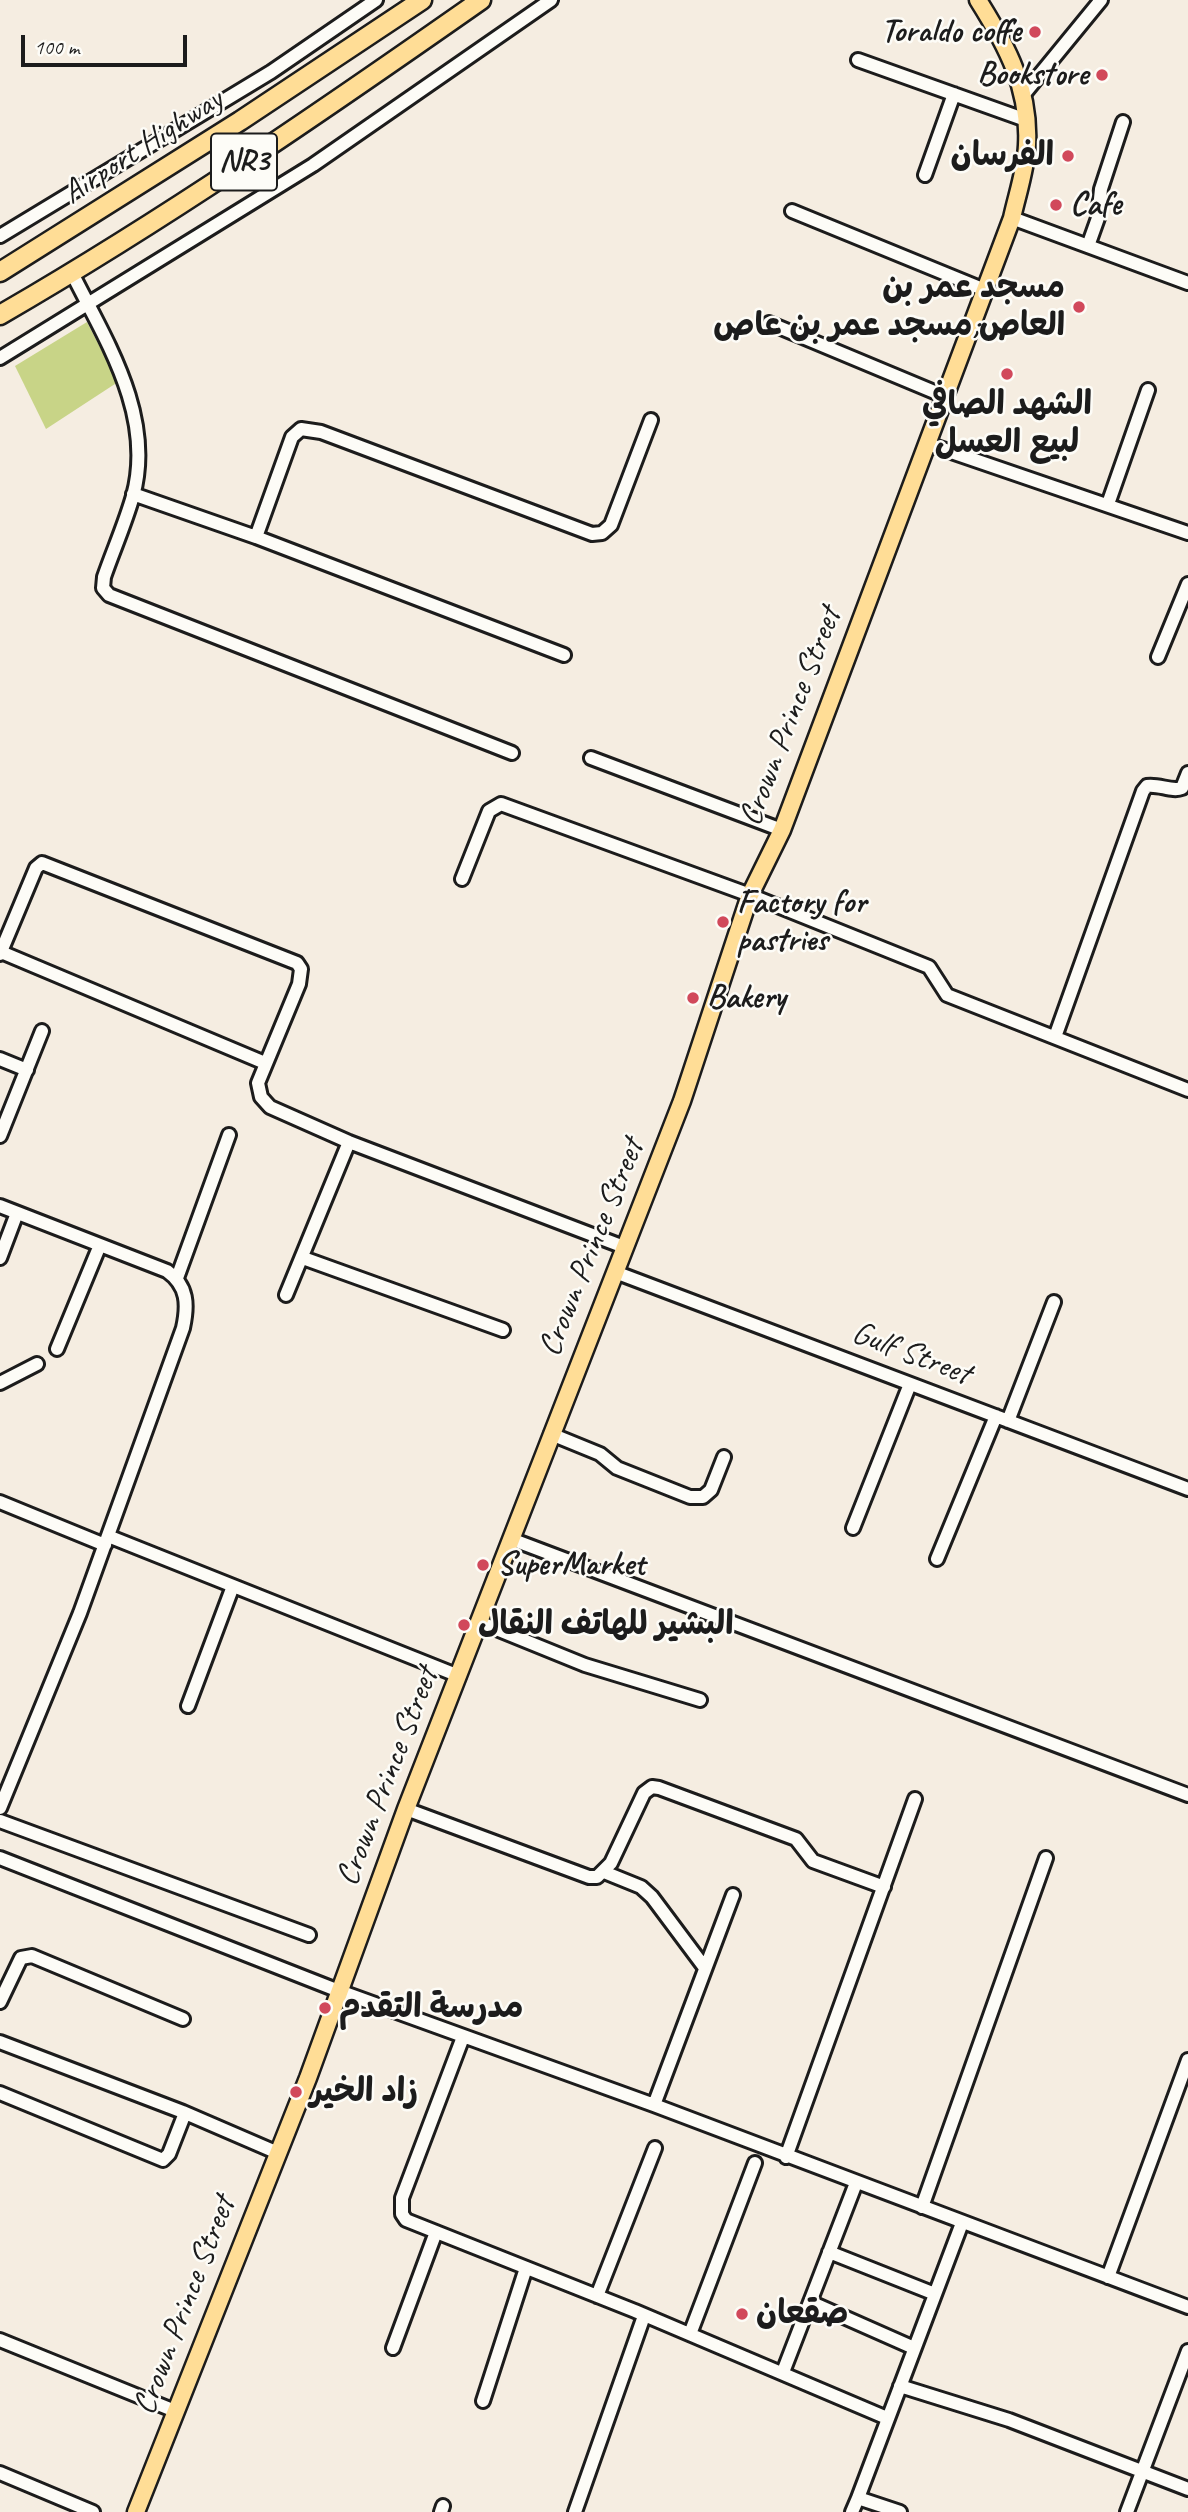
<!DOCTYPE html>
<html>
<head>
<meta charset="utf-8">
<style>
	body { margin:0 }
	#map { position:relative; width:1188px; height:2512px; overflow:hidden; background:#f5ede1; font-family:Caveat,sans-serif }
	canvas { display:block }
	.scale { position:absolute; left:21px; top:35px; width:166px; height:32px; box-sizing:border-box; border:4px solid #1c1c1c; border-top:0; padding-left:9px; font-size:21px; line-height:24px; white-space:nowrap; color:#1c1c1c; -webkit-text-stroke:5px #fdfcf7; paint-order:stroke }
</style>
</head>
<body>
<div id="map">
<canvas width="1188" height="2512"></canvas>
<div class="scale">100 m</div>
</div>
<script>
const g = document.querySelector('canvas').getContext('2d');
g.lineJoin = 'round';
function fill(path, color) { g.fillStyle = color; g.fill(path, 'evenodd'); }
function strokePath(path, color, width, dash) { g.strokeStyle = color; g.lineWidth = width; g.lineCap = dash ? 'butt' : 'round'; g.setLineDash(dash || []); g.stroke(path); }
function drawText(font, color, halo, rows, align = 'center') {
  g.font = font + ' Caveat,"Playpen Sans Arabic",sans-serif'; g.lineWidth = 5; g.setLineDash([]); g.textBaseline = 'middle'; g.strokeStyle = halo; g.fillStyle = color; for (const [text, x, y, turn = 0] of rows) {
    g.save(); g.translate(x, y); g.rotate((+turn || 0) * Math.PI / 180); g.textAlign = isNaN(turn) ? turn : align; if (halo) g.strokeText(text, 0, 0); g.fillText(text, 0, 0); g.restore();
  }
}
fill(new Path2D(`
	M87,322L118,382L46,429L15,366Z`), '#c8d487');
const minor = new Path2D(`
	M858,60L1026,120
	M1024,94L1101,0
	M925,175L954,94
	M792,211L985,290
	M1012,218L1188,283
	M0,236L271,72L376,0
	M1088,246L1098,218L1101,189L1123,122
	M72,273C106,341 155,416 133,496C125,524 113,551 104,577L103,588L109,595L512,753
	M769,323L944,396
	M0,358L313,165L551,0
	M928,444L1188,533
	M133,494L256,537L564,655
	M1108,504L1148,390
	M256,537L292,437L301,429L321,432L592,534L602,533L611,525L651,420
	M1158,657L1188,584
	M591,758L782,830
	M462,879L489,811L501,804L750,895L929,967L947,995L1188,1090
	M1,952L265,1063
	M0,954L36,868L42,863L297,963L301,969L299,984L258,1083L261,1097L270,1107L349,1142L624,1247
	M1055,1037L1143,791L1147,786C1159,784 1172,792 1182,788L1188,773
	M0,1059L27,1070
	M0,1136L42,1031
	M0,1206L167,1271C188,1286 188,1305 183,1328L80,1613L0,1808
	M0,1258L17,1213
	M303,1258L503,1330
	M615,1272L1188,1489
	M177,1278L229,1135
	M286,1295L349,1142
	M57,1349L100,1245
	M0,1383L37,1364
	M1008,1421L1054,1302
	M551,1434L600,1454L617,1468L690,1497H703L711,1490L724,1457
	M0,1502L105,1545
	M853,1528L910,1384
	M108,1536L459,1676
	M511,1539L1188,1795
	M937,1559L996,1416
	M479,1622L585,1665L700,1700
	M188,1706L233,1586
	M406,1809L589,1877H597L611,1863L644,1793L652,1787L659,1788L796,1839L813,1861L884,1887
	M0,1821L309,1935
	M0,1858L339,1991L654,2105L1188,2307
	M604,1872L641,1887L652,1897L705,1968
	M0,2002L21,1958L32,1956L183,2019
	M463,2037L402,2198V2214L406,2220L635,2311L887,2418
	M0,2042L183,2112L278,2153
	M0,2093L163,2160L169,2154L185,2113
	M654,2105L733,1895
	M786,2157L915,1799
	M922,2207L1046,1858
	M829,2252L935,2294
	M1108,2277L1188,2060
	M597,2296L655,2148
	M810,2302L914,2348
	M690,2334L755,2163
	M0,2340L175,2411
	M393,2348L436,2232
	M783,2372L856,2183
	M900,2386L1009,2420L1188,2489
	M483,2401L526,2268
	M0,2473L93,2512
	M441,2512L443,2506
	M575,2512L644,2316
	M852,2512L858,2498
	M900,2512L858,2498L962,2223
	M1127,2512L1188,2351`);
const major = new Path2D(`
	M136,2512L308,2078L406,1809L682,1101L750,895L782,830L1012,218C1017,195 1026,169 1027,145C1030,89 1007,46 978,0`);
const highway = new Path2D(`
	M0,272L240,121L422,0
	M0,315C166,219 324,110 481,0`);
strokePath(minor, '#1c1c1c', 18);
strokePath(major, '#1c1c1c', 21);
strokePath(highway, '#1c1c1c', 23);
strokePath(minor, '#fdfcf7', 12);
strokePath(major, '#ffdd96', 16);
strokePath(highway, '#ffdd96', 18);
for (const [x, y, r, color] of [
	[1035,32,7,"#d1495b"],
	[1102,75,7,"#d1495b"],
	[1068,156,7,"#d1495b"],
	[1056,205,7,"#d1495b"],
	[1079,307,7,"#d1495b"],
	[1007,374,7,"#d1495b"],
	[723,922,7,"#d1495b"],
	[693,998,7,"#d1495b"],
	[483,1565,7,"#d1495b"],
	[464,1625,7,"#d1495b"],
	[325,2008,7,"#d1495b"],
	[296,2092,7,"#d1495b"],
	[742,2314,7,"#d1495b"]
]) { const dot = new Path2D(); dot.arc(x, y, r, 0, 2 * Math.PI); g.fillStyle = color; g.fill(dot); strokePath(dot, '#fdfcf7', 2.5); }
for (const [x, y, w] of [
	[244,162,66]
]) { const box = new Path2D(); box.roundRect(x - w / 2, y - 28.5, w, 57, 5); g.fillStyle = '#fdfcf7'; g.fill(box); strokePath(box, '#1c1c1c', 2); }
drawText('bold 32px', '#1c1c1c', null, [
	["NR3",244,162]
]);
drawText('bold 33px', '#1c1c1c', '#fdfcf7', [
	["Toraldo coffe",1021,32,"right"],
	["Bookstore",1088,75,"right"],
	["الفرسان",1054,156,"right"],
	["Cafe",1070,205],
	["مسجد عمر بن",1065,288,"right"],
	["العاص;مسجد عمر بن عاص",1065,326,"right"],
	["الشهد الصافي",1007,405,"center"],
	["لبيع العسل",1007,443,"center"],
	["Factory for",737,903],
	["pastries",737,941],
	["Bakery",707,998],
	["SuperMarket",497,1565],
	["البشير للهاتف النقال",478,1625],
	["مدرسة التقدم",339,2008],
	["زاد الخير",310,2092],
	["صقعان",756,2314]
], 'left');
drawText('33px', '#1c1c1c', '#fdfcf7', [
	["Airport Highway",143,147,-33],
	["Crown Prince Street",791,717,-69],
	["Crown Prince Street",592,1248,-68],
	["Gulf Street",911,1354,21],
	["Crown Prince Street",388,1777,-69],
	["Crown Prince Street",185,2306,-69]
]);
</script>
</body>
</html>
